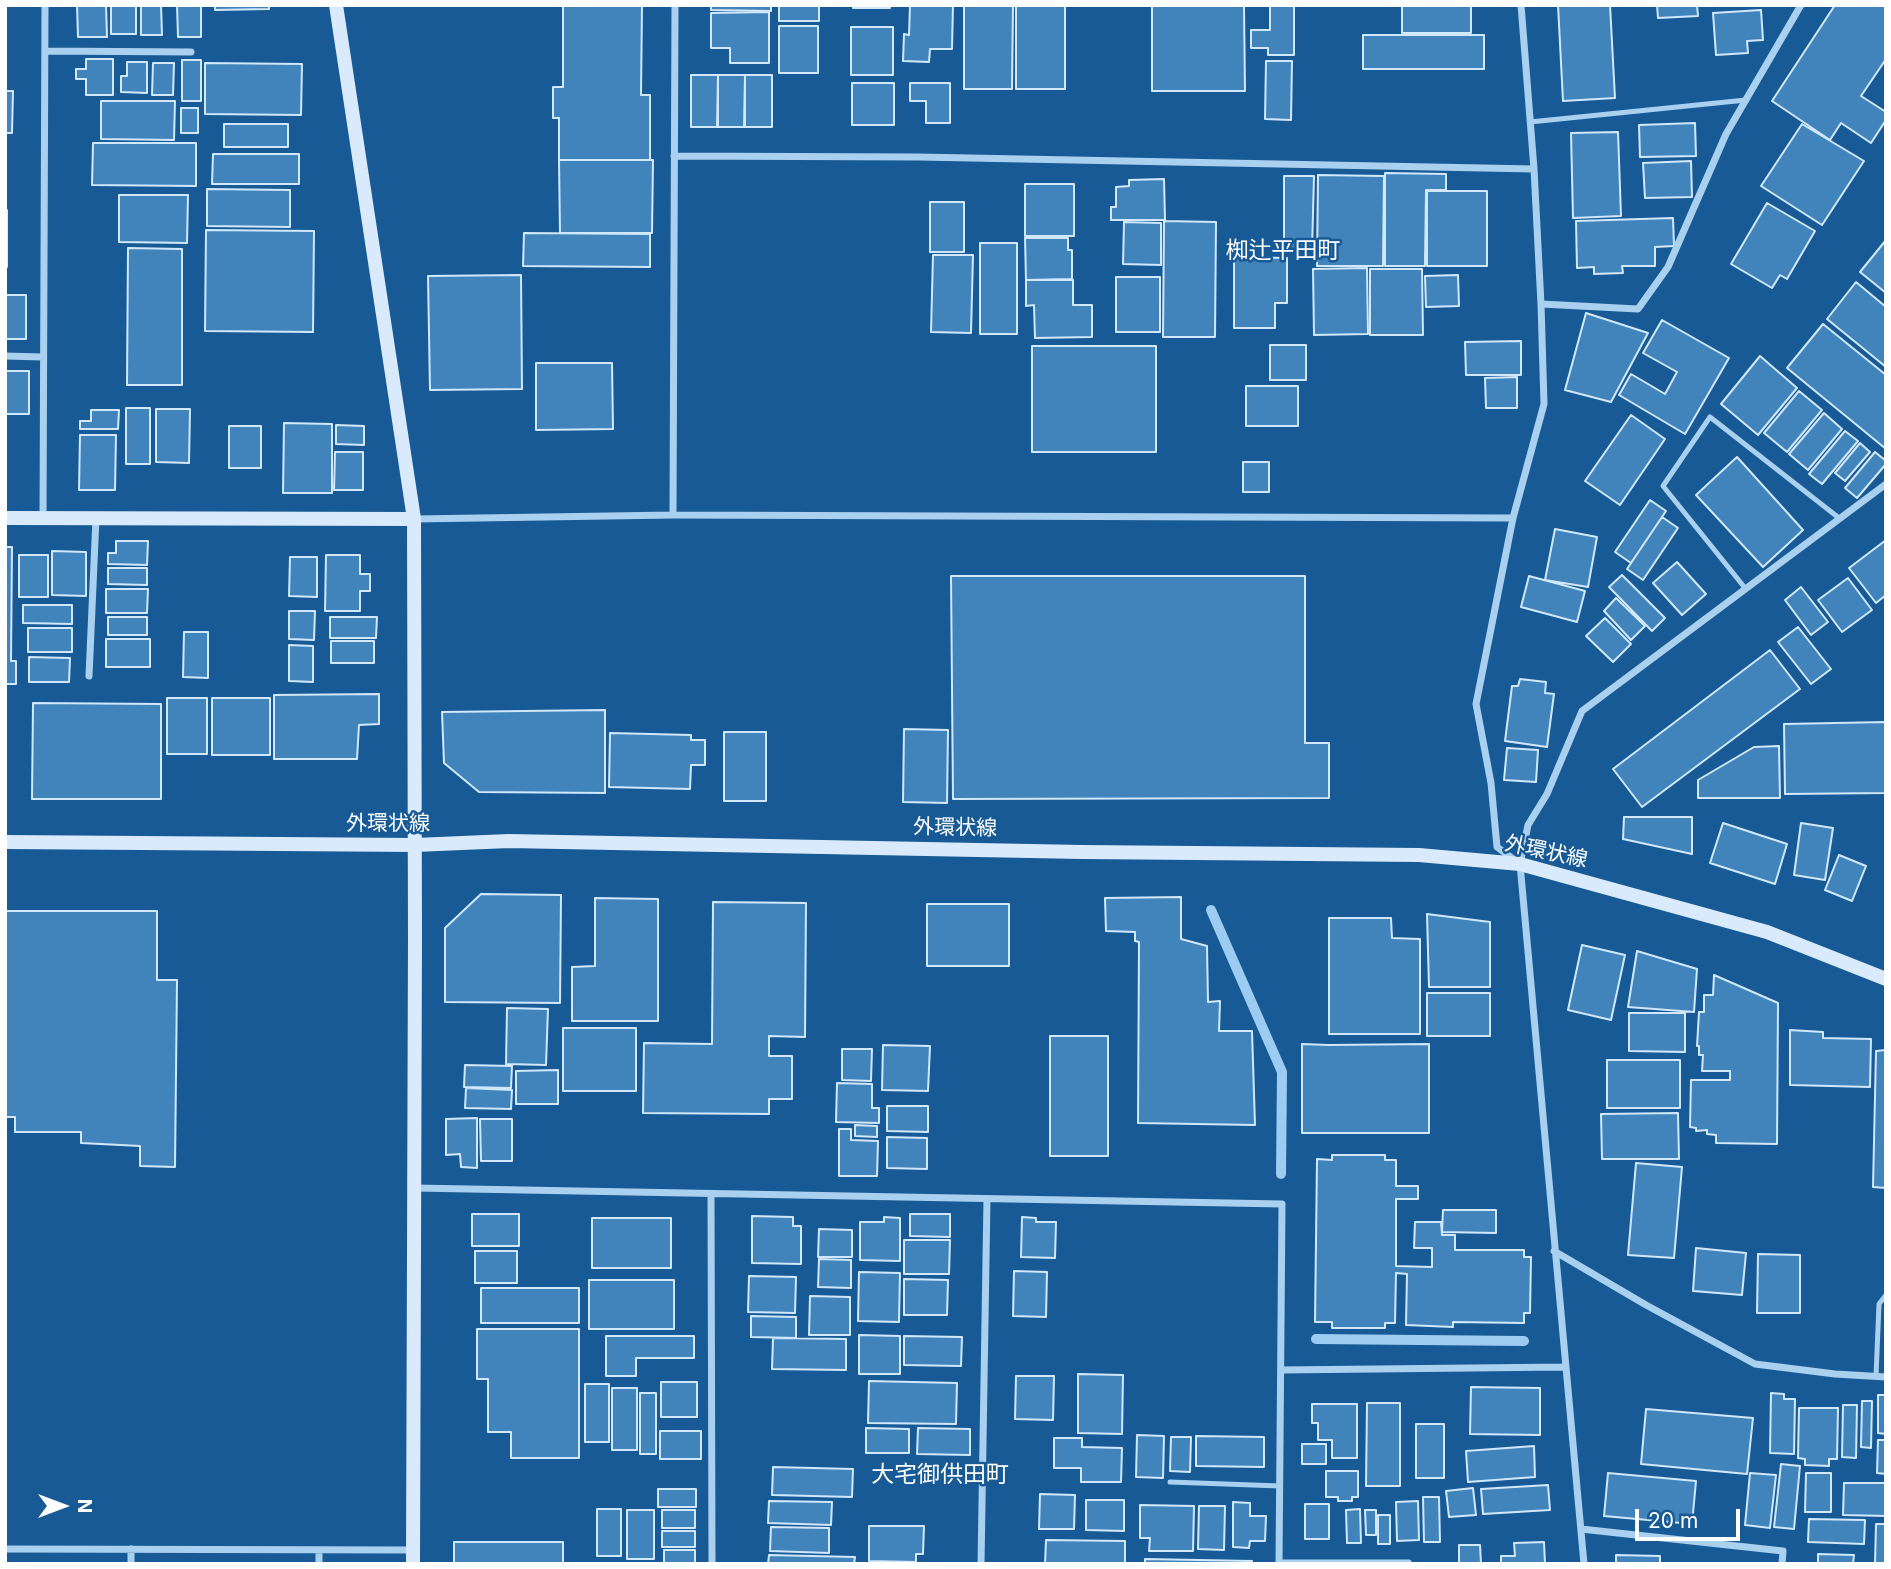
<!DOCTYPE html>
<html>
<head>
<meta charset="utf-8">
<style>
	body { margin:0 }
	#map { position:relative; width:1891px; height:1569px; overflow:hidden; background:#185a95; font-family:Inter,sans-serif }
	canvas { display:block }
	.frame { position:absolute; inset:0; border:7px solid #fff; pointer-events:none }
	.north { position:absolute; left:28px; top:1471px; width:70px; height:70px; -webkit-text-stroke:5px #185a95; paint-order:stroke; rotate:90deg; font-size:19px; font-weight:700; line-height:28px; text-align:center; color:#fff }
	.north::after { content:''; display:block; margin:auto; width:24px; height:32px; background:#fff; clip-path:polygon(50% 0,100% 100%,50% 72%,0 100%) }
	.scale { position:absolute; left:1635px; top:1509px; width:105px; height:32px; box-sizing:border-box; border:4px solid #fff; border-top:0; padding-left:9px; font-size:21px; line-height:24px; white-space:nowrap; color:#fff; -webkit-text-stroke:5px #185a95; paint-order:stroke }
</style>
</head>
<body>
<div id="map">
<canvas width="1891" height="1569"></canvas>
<div class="frame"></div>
<div class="north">N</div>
<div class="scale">20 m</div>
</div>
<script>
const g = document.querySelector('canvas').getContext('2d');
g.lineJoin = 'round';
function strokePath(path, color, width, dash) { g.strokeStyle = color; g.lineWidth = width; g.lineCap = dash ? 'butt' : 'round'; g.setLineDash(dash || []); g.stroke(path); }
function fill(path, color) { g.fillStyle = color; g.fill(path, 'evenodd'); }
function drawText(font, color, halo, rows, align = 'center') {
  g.font = font + ' Inter,"Noto Sans JP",sans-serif'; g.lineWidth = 5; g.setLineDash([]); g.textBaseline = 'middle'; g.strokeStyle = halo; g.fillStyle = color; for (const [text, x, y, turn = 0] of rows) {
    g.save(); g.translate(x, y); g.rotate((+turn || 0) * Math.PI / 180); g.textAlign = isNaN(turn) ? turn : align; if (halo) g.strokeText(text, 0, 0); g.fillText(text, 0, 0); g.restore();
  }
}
strokePath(new Path2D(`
	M1211,910L1282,1072L1281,1174
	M1316,1339L1524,1341`), '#9dccf2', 10);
const building = new Path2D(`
	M77,5H106L107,37H78Z
	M111,5H136V34H111Z
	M141,5H161L162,35H141Z
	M177,5H201V37H178Z
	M215,5H269V9L215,10Z
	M563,5H642L641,95H650V160H559V118H553V87H563Z
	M711,5H771V11L711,10Z
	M779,5H819V21H779Z
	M853,5H890V8H853Z
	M910,5H953L952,49H930L929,62L903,61L904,34L909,35Z
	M964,5H1013L1012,89H964Z
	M1016,5H1065V89H1016Z
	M1152,5H1244L1245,91H1152Z
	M1270,5H1294V55H1268V48H1251V30H1270Z
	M1402,5H1471V33H1402Z
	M1558,5H1610L1615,98L1563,101Z
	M1657,5H1697L1698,16L1658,18Z
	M1835,5H1886V59L1861,96L1886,112V120L1871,143L1841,123L1830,140L1772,101Z
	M1761,10L1763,40L1747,41L1748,53L1716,55L1713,13Z
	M769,12V63H730V48H711V13Z
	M779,26H818V73H779Z
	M851,27H893V75H851Z
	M1363,35H1484V69H1363Z
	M86,59H113V95H86V79H76V69H86Z
	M182,60H201V101H182Z
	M1266,61H1292L1291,120L1265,119Z
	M127,62H147V93L121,92V76H127Z
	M153,63H174L173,95H152Z
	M205,63L302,64L301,115L205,114Z
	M691,75H718L717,127H691Z
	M718,75H745L744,127H718Z
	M745,75H772V127H745Z
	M852,83H894V125H852Z
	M910,83H950V123H926V101H910Z
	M5,91H13L12,133H5Z
	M101,101H175L174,140L101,139Z
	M181,108H198V133H181Z
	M1695,123L1696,156L1640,157L1639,125Z
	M224,124H288V147H224Z
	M1802,124L1864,161L1822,225L1761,186Z
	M1618,132L1621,216L1573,218L1571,133Z
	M93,143H196V186L92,185Z
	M213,154H299V184H212Z
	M559,160H653L652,233H560Z
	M1691,161L1692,197L1645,198L1643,163Z
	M1385,173L1446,174V190H1426L1425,266H1385Z
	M1318,175L1384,176L1383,266H1317Z
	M1284,176H1314L1312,250H1284Z
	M1164,179L1165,220H1111V207H1116V187L1129,186V180Z
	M1025,184H1074V236H1025Z
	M207,189L290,190V227L207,226Z
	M1427,191H1487V266H1427Z
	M119,195H188L187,243L119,242Z
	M930,202H964V252H930Z
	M1767,203L1815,231L1787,279L1780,275L1772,288L1731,264Z
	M5,210H7V267H5Z
	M1673,218L1674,246L1655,247V266H1622L1623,273L1594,274V267L1577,268L1576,221Z
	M1164,221L1216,222L1215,337H1163Z
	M1124,222L1161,223V265L1123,264Z
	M206,230L314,231L313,332L205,331Z
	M524,233L650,234V267L523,266Z
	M1025,238H1068V250H1072V279L1026,280Z
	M1886,240V293L1860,272Z
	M980,243H1017V334H980Z
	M128,248L182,249V385H127Z
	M933,255H973L971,333L931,332Z
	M1234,257L1287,258V303H1275V328H1234Z
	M1367,268L1368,334L1314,335L1313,269Z
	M1370,269H1422L1423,335H1370Z
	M521,275L522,389L430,390L428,276Z
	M1458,275L1459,306L1426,307L1425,276Z
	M1116,277H1160V332H1116Z
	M1026,280H1073V305H1092V337L1035,338L1034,305L1026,306Z
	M1856,282L1886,307V367L1827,319Z
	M5,295H26V339H5Z
	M1586,313L1648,333L1611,402L1565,390Z
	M1662,320L1729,358L1685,434L1619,395L1631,374L1665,394L1677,372L1643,353Z
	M1823,324L1886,375V449L1787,368Z
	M1521,341V375H1466L1465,342Z
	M1270,345H1306V380H1270Z
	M1032,346H1156V452H1032Z
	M1760,356L1797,388L1758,435L1721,404Z
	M536,363H612L613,429L536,430Z
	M5,371H29V414H5Z
	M1517,377V408H1486L1485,378Z
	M1246,386H1298V426H1246Z
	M1799,391L1822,410L1787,452L1764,433Z
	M126,408H150V464H126Z
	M156,409H190L189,463L156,462Z
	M91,410H119L118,429H80V421H91Z
	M1824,413L1842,429L1808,470L1789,454Z
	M1631,415L1665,439L1620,505L1585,481Z
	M284,423L332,424V493H283Z
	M336,425L364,426V445L336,444Z
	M229,426H261V468H229Z
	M1845,431L1858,441L1822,484L1809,474Z
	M80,435H116L115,490H79Z
	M1860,443L1870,452L1845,481L1835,473Z
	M335,452H363V490H334Z
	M1875,452L1886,461V464L1857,498L1845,488Z
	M1737,457L1803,530L1763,567L1696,495Z
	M1243,462H1269V492H1243Z
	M1650,500L1666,511L1631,563L1615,552Z
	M1662,517L1678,528L1643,580L1627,569Z
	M1555,529L1597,537L1588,587L1545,580Z
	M1886,540V595L1876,603L1849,568Z
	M116,541H148L147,565L108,564V553H116Z
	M5,547H12L11,661H16V684H5Z
	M52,551L86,552V596L52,595Z
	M19,555H48V597H19Z
	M326,555H360V574H370V591H360V611H325Z
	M290,557H317V597L289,596Z
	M1677,562L1706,594L1682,615L1653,583Z
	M108,568H147V585L108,584Z
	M1622,575L1665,618L1652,631L1609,587Z
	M951,576H1305V743H1329V798L953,799Z
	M1529,576L1585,591L1577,622L1521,607Z
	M1848,578L1872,610L1842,632L1818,600Z
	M1801,587L1828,622L1811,635L1785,600Z
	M106,589H148L147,613H106Z
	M1616,598L1645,626L1631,640L1604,611Z
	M23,605H72V624L23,623Z
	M289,611H315L314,640L289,639Z
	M108,617H147V635H108Z
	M330,617H377L376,638H330Z
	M1605,618L1631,644L1613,662L1586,636Z
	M1798,627L1831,669L1811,684L1778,642Z
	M28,628H72V652H28Z
	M184,632H208V678L183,677Z
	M106,639H150V667H106Z
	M331,641H374V663H331Z
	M289,645L313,646V682L289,681Z
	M1770,650L1800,689L1642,807L1613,769Z
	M29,657L70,658L69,682H29Z
	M1520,679L1546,682L1545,693L1554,694L1547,747L1505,741L1512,686H1518Z
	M379,694V724L359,725L357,759H274V695Z
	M167,698H207V754H167Z
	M212,698H270V755H212Z
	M33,703L161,704V799H32Z
	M605,710V793L479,792L444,763L442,712Z
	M1886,722V793L1785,794L1784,724Z
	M904,729L948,730L947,803L903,802Z
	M724,732H766V801H724Z
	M610,733L691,735V740H705V765H691L690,789L609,787Z
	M1779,746L1780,798H1698V780L1754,747Z
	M1507,748L1538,750L1536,782L1504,780Z
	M1624,817H1692V854L1623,839Z
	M1723,823L1787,844L1775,884L1710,863Z
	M1801,823L1833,828L1825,880L1794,875Z
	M1839,855L1866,866L1852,901L1825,890Z
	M481,894L561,895L560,1003L445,1002V928Z
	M1181,897V939L1207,946L1208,1002L1220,1001L1219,1031H1252L1255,1125L1138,1123L1139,942L1135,941V932L1106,931L1105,898Z
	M595,898L658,899V1021H572V967L595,966Z
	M713,902L806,903L805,1037L769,1036V1056H792V1099H769V1114L643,1113L644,1043L712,1044Z
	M927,904H1009V966H927Z
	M5,911H157V980H177L175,1167L140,1166V1146L81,1143V1132H15V1117H5Z
	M1427,914L1490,922V987H1429Z
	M1329,918H1391L1392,938L1420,939V1034H1329Z
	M1582,945L1625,955L1611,1020L1568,1010Z
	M1637,951L1697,969L1694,1012L1628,1007Z
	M1714,975L1778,1003L1777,1144L1716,1143V1135L1707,1134V1130L1696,1131V1128L1690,1127L1691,1080H1730V1071H1702L1703,1055H1699V1046H1697L1699,1012H1704V995H1713Z
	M1427,993H1490V1036H1427Z
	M507,1008L548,1009L546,1065L506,1064Z
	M1629,1013H1685V1052L1629,1051Z
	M563,1028H636V1091H563Z
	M1790,1030L1823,1032V1038L1871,1039L1870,1087L1790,1085Z
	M1050,1036H1108V1156H1050Z
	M1302,1044L1328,1045L1429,1044V1133H1302Z
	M883,1045L930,1046L928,1091L882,1090Z
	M842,1049H872L871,1081L842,1080Z
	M1886,1050V1188L1873,1187L1876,1051Z
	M1607,1060H1680V1108H1607Z
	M465,1065L512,1066L511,1088L464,1087Z
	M558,1070V1104H516V1071Z
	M837,1083L872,1084V1108H879V1123L836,1122Z
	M466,1088L512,1090L511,1109L465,1108Z
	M887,1106H928V1132L887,1131Z
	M1678,1113L1679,1159H1602L1601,1114Z
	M477,1118V1168L461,1167L460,1154L446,1155V1119Z
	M480,1119H512V1161H481Z
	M855,1125L877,1126V1137L855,1136Z
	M839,1129H851V1140L878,1141L877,1176H839Z
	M887,1137L927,1138V1169L887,1168Z
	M1332,1155H1385V1160H1396V1186H1418V1199H1396V1266L1432,1267V1248H1414L1415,1222H1441L1442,1235H1455V1250H1524V1257H1531L1530,1313H1524V1323L1453,1322V1327L1406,1325L1407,1274L1396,1273L1395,1323H1385V1328H1332V1322H1315L1317,1159L1332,1160Z
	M1636,1163L1682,1167L1674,1258L1628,1255Z
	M1443,1210H1496V1233L1442,1232Z
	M472,1214H519V1246H472Z
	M910,1214H950V1237L910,1236Z
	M752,1216L793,1217V1226H801V1264L752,1263Z
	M884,1217L900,1218V1261L860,1260V1222H884Z
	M1022,1217L1036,1218V1222H1056L1055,1258L1021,1257Z
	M592,1218H671V1268H592Z
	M819,1229L852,1230V1257H818Z
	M904,1240H950L949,1274H904Z
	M1696,1248L1746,1253L1742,1295L1693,1291Z
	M475,1251H517V1283H475Z
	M1758,1254L1800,1255V1313H1757Z
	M819,1259L851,1260V1288L818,1287Z
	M1014,1271L1047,1272L1046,1317L1013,1316Z
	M859,1272L900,1273L899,1322L858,1321Z
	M749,1276L796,1277L795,1313L748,1312Z
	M904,1279L948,1280L947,1315H904Z
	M589,1280H674V1329H589Z
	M481,1288H579V1323H481Z
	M810,1296L850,1297V1335H809Z
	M751,1316L796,1317V1338L751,1337Z
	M477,1329H579V1458H511V1432H488V1379H477Z
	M859,1335L900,1336V1374H859Z
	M606,1336H694V1358H636V1376H606Z
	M904,1336L962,1337L961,1366L904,1365Z
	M773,1338L846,1339V1370L772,1369Z
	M1078,1374L1123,1375L1122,1434L1078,1433Z
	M1016,1376H1054L1053,1420L1015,1419Z
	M869,1381L957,1383L956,1424L868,1423Z
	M661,1382H697V1417H661Z
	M585,1384H609V1442H585Z
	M1471,1387L1540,1388V1435L1470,1434Z
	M612,1388H637V1450H612Z
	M640,1393H656V1454H640Z
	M1771,1393L1784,1394V1399H1795L1794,1454L1770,1453Z
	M1878,1395H1886V1434L1878,1433Z
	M1862,1401H1872L1871,1448L1861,1447Z
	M1367,1403H1400V1486H1366Z
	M1312,1404H1357V1458H1332V1440H1318V1423H1312Z
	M1843,1405H1857L1856,1458L1842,1457Z
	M1799,1408H1838L1837,1459H1829V1466L1805,1465V1459L1798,1458Z
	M1646,1409L1753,1418L1747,1474L1641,1464Z
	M1416,1424H1444V1478H1416Z
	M866,1428L909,1429V1453H866Z
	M918,1428L970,1429V1455L917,1454Z
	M660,1431H701V1459H660Z
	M1137,1435L1164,1436L1163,1478L1136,1477Z
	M1196,1436L1264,1437V1467L1196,1466Z
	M1171,1437H1191L1190,1472L1170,1471Z
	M1054,1438H1082V1447L1122,1448L1121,1482H1081V1468H1054Z
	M1878,1440H1886V1474L1877,1473Z
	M1302,1444H1326V1464H1302Z
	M1534,1446L1535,1477L1468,1482L1466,1451Z
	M1781,1464L1800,1466L1794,1529L1774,1527Z
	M773,1467L853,1469L852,1497L772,1495Z
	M1326,1471H1358V1497H1352V1501H1338V1497H1326Z
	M1608,1473L1696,1481L1692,1524L1604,1516Z
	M1750,1473L1776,1475L1770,1528L1745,1525Z
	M1806,1473H1831V1512H1805Z
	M1844,1483H1886V1516L1843,1515Z
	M1548,1485L1550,1510L1483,1514L1481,1489Z
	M1473,1488L1476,1515L1449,1517L1446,1491Z
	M658,1489H696V1507H658Z
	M1040,1494L1075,1495L1074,1529H1039Z
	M1423,1497H1439L1440,1542H1424Z
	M1086,1500H1124V1531L1086,1530Z
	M769,1501L832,1502L831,1525L768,1523Z
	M1418,1501L1419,1540L1397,1541L1396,1502Z
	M1233,1502L1250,1503V1516H1266L1265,1541H1250L1249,1548L1233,1547Z
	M1305,1504H1329V1539H1305Z
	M1140,1505L1194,1506L1193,1551H1149L1150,1538H1140Z
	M1199,1506H1225L1224,1550L1198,1549Z
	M597,1509H621V1556H597Z
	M1360,1509L1361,1543H1347L1346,1510Z
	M627,1510H654V1559H627Z
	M662,1510H695V1528H662Z
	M1365,1510H1376V1535H1366Z
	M1378,1515H1390V1544H1378Z
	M1809,1519L1865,1520L1864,1544L1808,1542Z
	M1876,1524H1886V1564H1875Z
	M869,1526H924L923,1554H916V1562L869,1561Z
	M771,1527L829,1528V1553L770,1551Z
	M662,1531H695V1547H662Z
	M1046,1540L1125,1541V1564H1045Z
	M454,1542H563V1564H454Z
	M1544,1542L1545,1564H1501V1556H1515L1514,1543Z
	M1459,1545H1480L1481,1564H1459Z
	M664,1550H695V1564H664Z
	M1818,1554L1854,1555L1853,1564H1818Z
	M769,1555L855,1557L854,1564H768Z
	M1616,1555L1660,1556V1564H1616Z
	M1145,1559L1252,1561V1564H1145Z`);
fill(building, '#4184bc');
strokePath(building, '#d1e8fb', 2);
strokePath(new Path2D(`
	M1530,122L1746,100
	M1745,588L1663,486L1710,417L1839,518
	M1876,1376L1879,1304L1886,1295
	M1170,1482L1280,1486
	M1279,1562H1409`), '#aad0f0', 5);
strokePath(new Path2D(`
	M45,51L191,52
	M674,156L919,157L1534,169
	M1541,304L1638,309L1668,267L1726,134L1801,5
	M5,356L43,357
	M673,515L675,5
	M43,518L45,5
	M414,519L673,515L1513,518
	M89,676L96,518
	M1516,861L1497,847L1491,783L1476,704L1513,518L1544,404L1541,304L1534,169L1521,5
	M415,1188L1282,1204L1279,1564
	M711,1194L712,1564
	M1554,1251L1646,1305L1755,1364L1835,1374L1886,1377
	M1281,1370L1565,1367
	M1581,1529L1783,1551L1782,1564
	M5,1549L413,1550
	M131,1549V1564
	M319,1550V1564
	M981,1564L987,1199
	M1584,1564L1520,864L1528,825L1547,794L1582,711L1886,484`), '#aad0f0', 7);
strokePath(new Path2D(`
	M336,5L414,519L415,938L413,1564
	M5,518L414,519
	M5,842L415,845L509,841L1082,852L1419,855L1520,864L1767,932L1886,979`), '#d8eafb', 14);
drawText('21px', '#fff', '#185a95', [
	["外環状線",388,824],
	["外環状線",955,828,1],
	["外環状線",1546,852,12]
]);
drawText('23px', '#fff', '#185a95', [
	["椥辻平田町",1283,251],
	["大宅御供田町",940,1475]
]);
</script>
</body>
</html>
